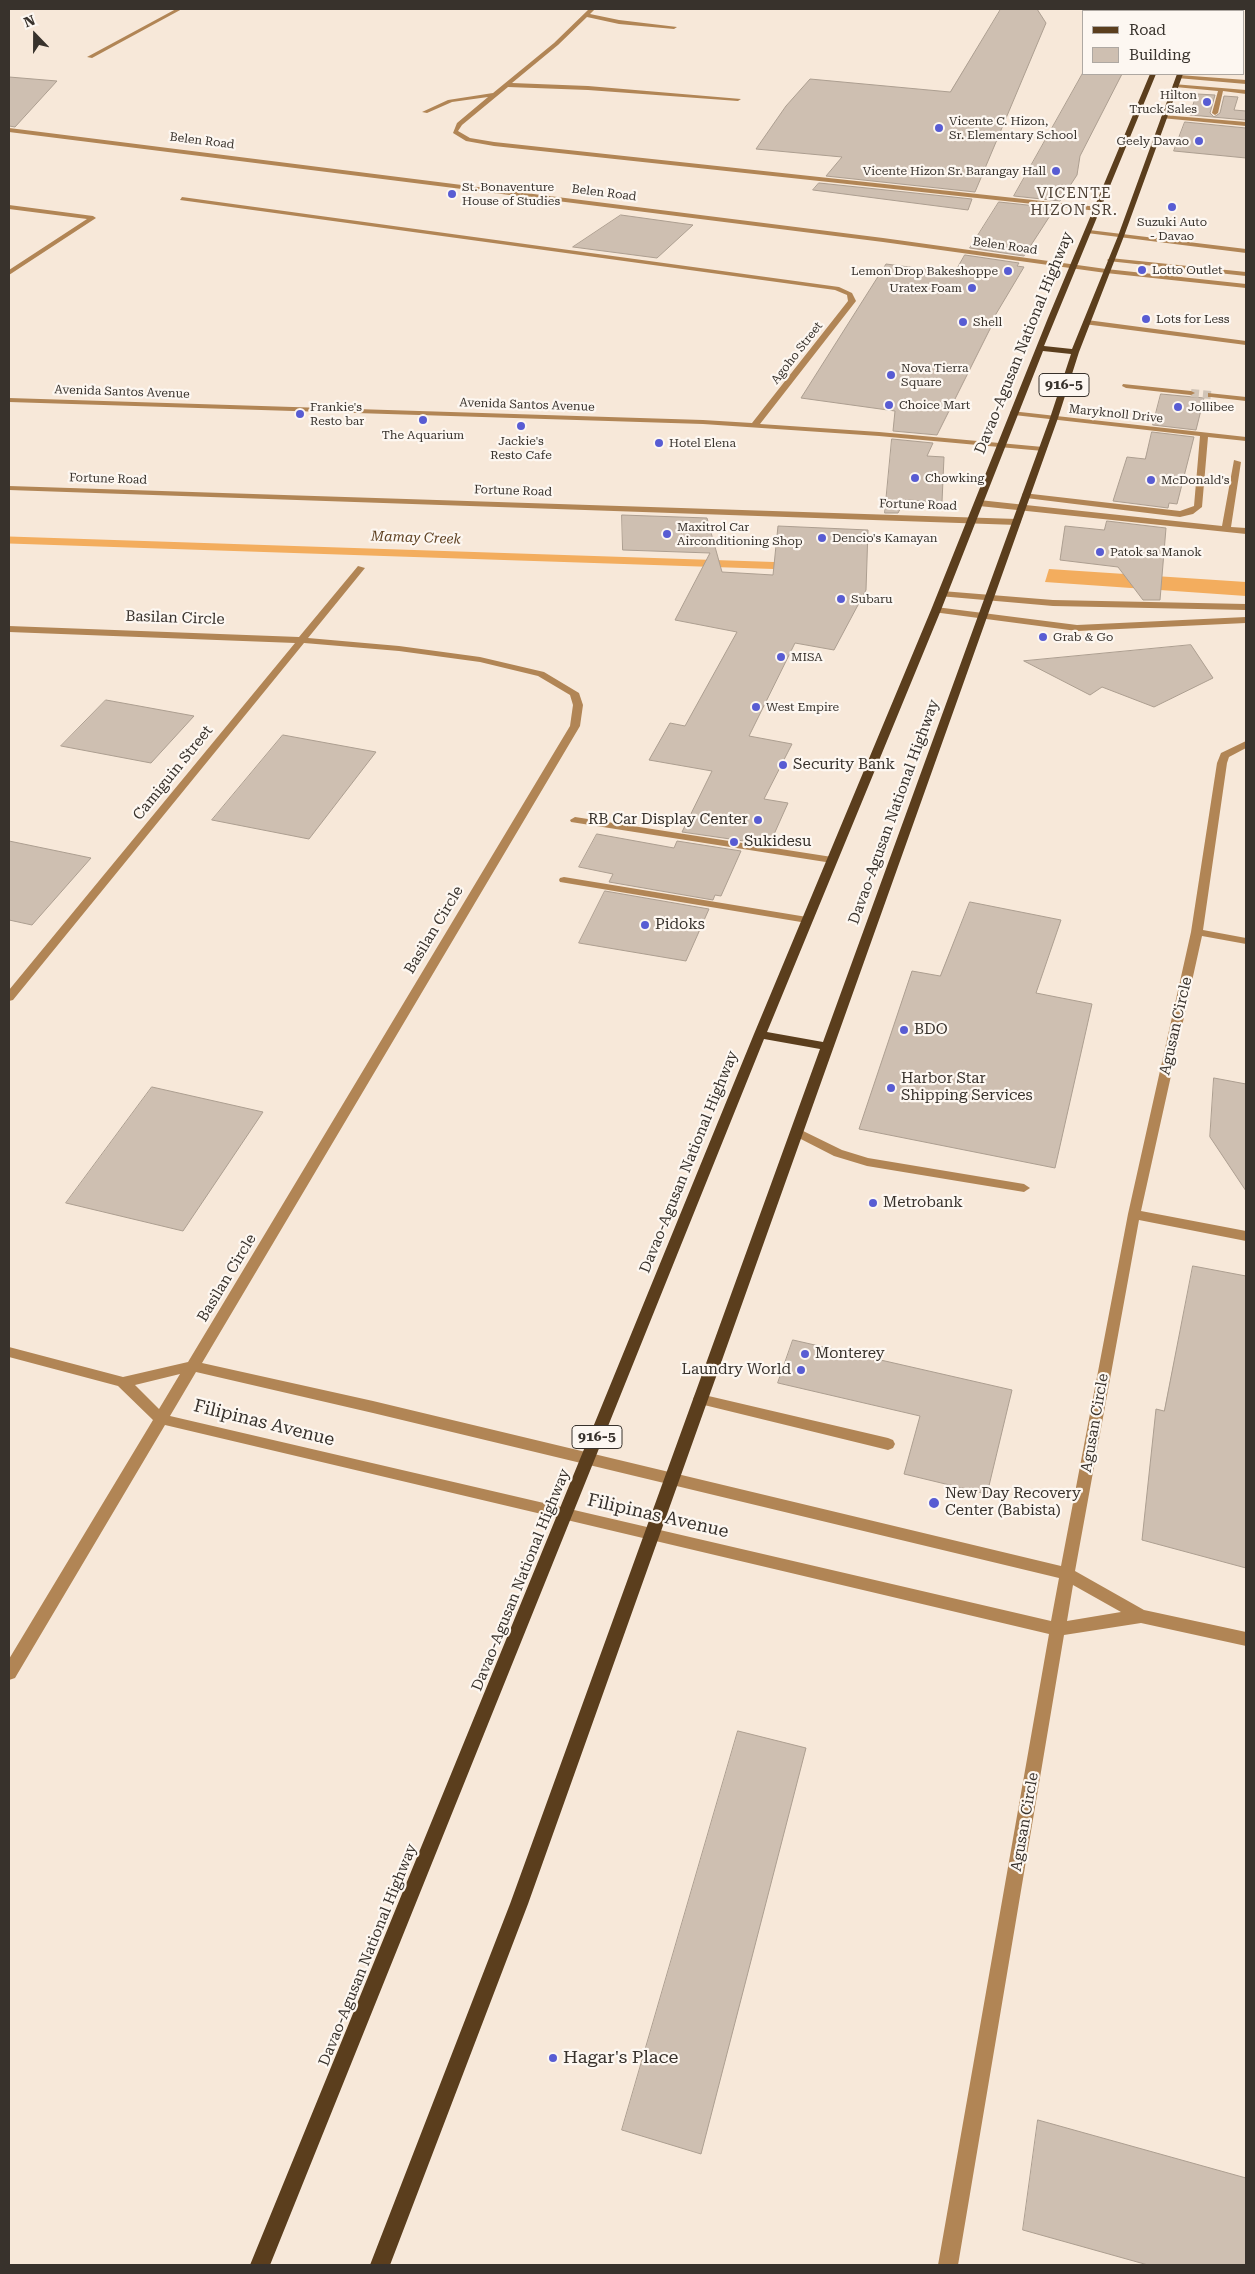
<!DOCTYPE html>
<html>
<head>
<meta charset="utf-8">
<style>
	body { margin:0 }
	#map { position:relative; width:1255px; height:2274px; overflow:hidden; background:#f7e8d9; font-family:"Roboto Serif",serif }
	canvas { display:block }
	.frame { position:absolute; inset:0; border:10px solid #38322c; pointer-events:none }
	.legend { position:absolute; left:1082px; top:10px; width:162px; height:65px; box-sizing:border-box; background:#fdf7f1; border:1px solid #aea8a2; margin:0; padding:6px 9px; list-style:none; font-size:15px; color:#38322c }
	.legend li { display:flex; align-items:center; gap:10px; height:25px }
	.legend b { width:25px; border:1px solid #aea8a2 }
	.north { position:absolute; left:10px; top:10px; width:50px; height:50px; -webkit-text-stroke:4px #fdf7f1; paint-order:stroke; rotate:338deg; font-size:14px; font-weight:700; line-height:20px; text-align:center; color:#38322c }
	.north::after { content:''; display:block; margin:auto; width:18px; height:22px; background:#38322c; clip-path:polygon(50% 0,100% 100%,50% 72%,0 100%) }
</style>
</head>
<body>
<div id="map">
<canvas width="1255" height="2274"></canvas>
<div class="frame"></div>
<ul class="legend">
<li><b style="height:6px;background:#5b3e1d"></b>Road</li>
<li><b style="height:14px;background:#cebfb1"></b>Building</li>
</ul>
<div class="north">N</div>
</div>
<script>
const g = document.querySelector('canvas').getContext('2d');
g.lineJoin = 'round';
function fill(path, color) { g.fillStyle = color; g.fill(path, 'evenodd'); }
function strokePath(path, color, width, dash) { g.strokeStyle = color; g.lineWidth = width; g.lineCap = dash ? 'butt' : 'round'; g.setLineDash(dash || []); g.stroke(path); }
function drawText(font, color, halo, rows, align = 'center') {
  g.font = font + ' "Roboto Serif",serif'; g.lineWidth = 4.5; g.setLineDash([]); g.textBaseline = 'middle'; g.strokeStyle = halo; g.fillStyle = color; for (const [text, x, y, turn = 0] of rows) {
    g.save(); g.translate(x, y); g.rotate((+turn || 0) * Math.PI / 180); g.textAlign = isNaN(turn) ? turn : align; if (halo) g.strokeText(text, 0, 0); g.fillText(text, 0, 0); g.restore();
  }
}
fill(new Path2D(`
	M1049,569L1246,582V596L1045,582Z`), '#f3ad5e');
strokePath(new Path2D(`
	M9,540L789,566`), '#f3ad5e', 7);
const building = new Path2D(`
	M1001,9H1037L1046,23L975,192L826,176L842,157L756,149L786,106L810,79L950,92Z
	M1084,71V74H1122L1080,156L1077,175L1060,201L1014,196Z
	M9,77L57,81L15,127L9,126Z
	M1197,94L1215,95L1210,113L1214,117L1220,113L1224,96L1238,97L1234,110L1246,111V120L1190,115Z
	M1185,122L1246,128V158L1174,151Z
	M819,183L972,199L968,210L813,190Z
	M999,202L1055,208L1024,256L970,248Z
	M621,215L693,225L657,258L573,247Z
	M965,255L1019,263L1017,266L1024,267L993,319H995L937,435L893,431L895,411L801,398L886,264L954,273Z
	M1161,394L1204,398L1196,430L1153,425Z
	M1152,432L1194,437L1177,504L1169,503L1168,508L1113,501L1127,457L1145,459Z
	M892,439L933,443L927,456L944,457L942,502L905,500L898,513H885Z
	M622,515L707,518L722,572L773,575L778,526L868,530L866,590L834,650L795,643L749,736L792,744L764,799L788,803L771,841L746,837L744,841L682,832L712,771L649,760L670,723L685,726L737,632L675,620L710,553L623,550Z
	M1107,521L1166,528L1160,600H1143L1118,567L1060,560L1065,526L1104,530Z
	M1191,645L1213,678L1154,707L1102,687L1090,695L1024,661Z
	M106,700L194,716L151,763L61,746Z
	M283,735L376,752L309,839L212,820Z
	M597,834L674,848L677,841L741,851L721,896L715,895L713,900L609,882L613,874L579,867Z
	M9,841L91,858L32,925L9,920Z
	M605,891L709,909L686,961L579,943Z
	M970,902L1061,920L1036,993L1092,1004L1055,1168L859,1129L912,971L940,976Z
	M1214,1078L1246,1084V1191L1210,1137Z
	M152,1087L263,1112L183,1231L66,1203Z
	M1193,1266L1246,1276V1568L1142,1540L1156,1409L1164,1411Z
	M793,1340L1012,1390L987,1494L904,1474L920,1416L778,1383Z
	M738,1731L806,1748L701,2154L622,2130Z
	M1038,2120L1246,2178V2265H1148L1023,2230Z`);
fill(building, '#cebfb1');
strokePath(building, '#ac9e90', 1);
strokePath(new Path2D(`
	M1191,393L1211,395`), '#d1c4b6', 8, [8, 4]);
fill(new Path2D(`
	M176,9H182L92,58L87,57Z
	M589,9H595L590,14L619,20L677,27L674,29L619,24L587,17L558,45L512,83L588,86L741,99L738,101L588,90L508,87L462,125L458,131L470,138L494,142L1098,207L1101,209L1098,211L494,146L466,141L453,133L457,123L488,97L452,102L427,113L422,112L448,100L493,93L554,43Z
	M1180,9H1203L1205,10L1196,11Z
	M1179,75L1246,80V84L1177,78Z
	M1173,84L1246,90V94L1223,91L1218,113L1215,115L1212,113L1218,91L1175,87Z
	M1163,115L1246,122V126L1161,118Z
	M9,128L883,238L1106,269L1246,284V288L1106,273L883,242L9,132Z
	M182,197L839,287L852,293L856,301L760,424L879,432L1043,447L1047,449L1043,451L879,436L703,424L9,402V398L703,420L752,423L848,301L847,295L835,290L180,200Z
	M9,205L93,216L96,218L9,275V270L87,219L9,209Z
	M1089,230L1246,249V253L1087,233L1086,232Z
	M1110,258L1246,272V276L1108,261L1107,260Z
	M1087,320L1246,341V345L1084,324V320Z
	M1123,384L1191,391L1195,393L1191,395L1126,388L1122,386Z
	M1208,393L1246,397V401L1211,397H1208Z
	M1011,411L1246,437V441L1208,437L1202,507L1193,514L1180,517L1026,498L1022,495L1023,493L1180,511L1194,506L1200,436L1014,415L1010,413Z
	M1234,460L1241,462L1231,527L1246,528V534L979,506L975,503L979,500L1222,526Z
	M9,486L1017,519L1021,522L1017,525L9,490Z
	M358,566L365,568L308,638L399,646L480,657L544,672L579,693L583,705L580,726L202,1363L373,1401L1061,1566L1128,1214L1191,932L1217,763L1221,753L1246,741V748L1229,757L1227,763L1203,930L1246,938V944L1202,936L1141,1211L1246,1231V1241L1139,1220L1075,1571L1144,1610L1246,1632V1646L1141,1623L1064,1635L958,2265H938L1049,1634L165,1425L15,1678L9,1680V1659L153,1420L118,1386L9,1357V1347L123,1377L188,1362L570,726L573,705L570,695L538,676L480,662L399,651L304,643L13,1000L9,1001V990L295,643L9,632V626L299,637ZM196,1372L373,1413L1059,1578L1051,1621L170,1416ZM180,1374L159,1409L135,1385ZM1073,1585L1121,1612L1067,1621Z
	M942,591L1053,600L1246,604V610L1053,606L939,596L938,594Z
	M936,607L1077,625L1246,617V623L1077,631L933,612V608Z
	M575,817L832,857L837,860L832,863L571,822L570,820Z
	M564,877L807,917L813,920L807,923L560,882L559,880L560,878Z
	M797,1128L842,1150L868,1158L1024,1184L1030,1188L1024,1192L867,1166L834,1156L793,1135L791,1132Z
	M700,1394L888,1438L893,1440L895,1444L893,1448L888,1450L700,1404L695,1403L693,1399L695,1395Z`), '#b18555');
fill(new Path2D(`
	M1177,9H1182L1180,11H1176Z
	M1201,9H1206L1204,11H1200Z
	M1150,74H1156L1044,346L1072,349L1118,236L1177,74H1183L1124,236L1079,352L1058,418L528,1904L390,2265H370L510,1904L820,1049L764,1039L270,2265H250L754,1034L931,610L1048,318ZM1043,351L1071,354L1050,418L823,1042L767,1032L941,610Z`), '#5b3e1d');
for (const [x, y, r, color] of [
	[1207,102,5,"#585cd3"],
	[939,128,5,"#585cd3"],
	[1199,141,5,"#585cd3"],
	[1056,171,5,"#585cd3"],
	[452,194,5,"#585cd3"],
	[1172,207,5,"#585cd3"],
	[1142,270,5,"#585cd3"],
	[1008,271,5,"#585cd3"],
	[972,288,5,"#585cd3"],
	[1146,319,5,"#585cd3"],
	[963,322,5,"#585cd3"],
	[891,375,5,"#585cd3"],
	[889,405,5,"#585cd3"],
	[1178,407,5,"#585cd3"],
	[300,414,5,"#585cd3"],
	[423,420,5,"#585cd3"],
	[521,426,5,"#585cd3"],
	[659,443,5,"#585cd3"],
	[915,478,5,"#585cd3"],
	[1151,480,5,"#585cd3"],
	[667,534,5,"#585cd3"],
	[822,538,5,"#585cd3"],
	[1100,552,5,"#585cd3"],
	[841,599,5,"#585cd3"],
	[1043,637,5,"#585cd3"],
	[781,657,5,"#585cd3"],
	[756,707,5,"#585cd3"],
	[783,765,5,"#585cd3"],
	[758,820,5,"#585cd3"],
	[734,842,5,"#585cd3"],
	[645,925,5,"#585cd3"],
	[904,1030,5,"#585cd3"],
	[891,1088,5,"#585cd3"],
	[873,1203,5,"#585cd3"],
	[805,1354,5,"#585cd3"],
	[801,1370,5,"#585cd3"],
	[934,1503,6,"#585cd3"],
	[553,2058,5,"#585cd3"]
]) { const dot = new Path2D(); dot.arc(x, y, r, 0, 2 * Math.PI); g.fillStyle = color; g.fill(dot); strokePath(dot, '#fdf7f1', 2); }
drawText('12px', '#38322c', '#fdf7f1', [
	["Hilton",1197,95,"right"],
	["Truck Sales",1197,109,"right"],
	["Vicente C. Hizon,",949,121],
	["Sr. Elementary School",949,135],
	["Geely Davao",1189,141,"right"],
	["Vicente Hizon Sr. Barangay Hall",1046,171,"right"],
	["St. Bonaventure",462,187],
	["House of Studies",462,201],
	["Suzuki Auto",1172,222,"center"],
	["- Davao",1172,236,"center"],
	["Lotto Outlet",1152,270],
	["Lemon Drop Bakeshoppe",998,271,"right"],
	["Uratex Foam",962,288,"right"],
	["Lots for Less",1156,319],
	["Shell",973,322],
	["Nova Tierra",901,368],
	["Square",901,382],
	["Choice Mart",899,405],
	["Frankie's",310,407],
	["Resto bar",310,421],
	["Jollibee",1188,407],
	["The Aquarium",423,435,"center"],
	["Jackie's",521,441,"center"],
	["Resto Cafe",521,455,"center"],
	["Hotel Elena",669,443],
	["Chowking",925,478],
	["McDonald's",1161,480],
	["Maxitrol Car",677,527],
	["Airconditioning Shop",677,541],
	["Dencio's Kamayan",832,538],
	["Patok sa Manok",1110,552],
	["Subaru",851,599],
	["Grab & Go",1053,637],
	["MISA",791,657],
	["West Empire",766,707]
], 'left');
drawText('12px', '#38322c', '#fdf7f1', [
	["Belen Road",202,141,7],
	["Belen Road",604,193,7],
	["Belen Road",1005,246,8],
	["Agoho Street",797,353,-52],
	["Avenida Santos Avenue",122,392,2],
	["Avenida Santos Avenue",527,405,2],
	["Maryknoll Drive",1116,414,6],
	["Fortune Road",108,479,2],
	["Fortune Road",513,491,2],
	["Fortune Road",918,505,2]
]);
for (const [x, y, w] of [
	[1064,385,50],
	[597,1437,50]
]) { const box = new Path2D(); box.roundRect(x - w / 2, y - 11.5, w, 23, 4); g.fillStyle = '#fdf7f1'; g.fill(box); strokePath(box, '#38322c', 1); }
drawText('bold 14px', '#38322c', null, [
	["916-5",1064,385],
	["916-5",597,1437]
]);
drawText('italic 14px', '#5f4121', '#fdf7f1', [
	["Mamay Creek",416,538,2]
]);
g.letterSpacing = '1px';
drawText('15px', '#504337', '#fdf7f1', [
	["VICENTE",1074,194],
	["HIZON SR.",1074,211]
]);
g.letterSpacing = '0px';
drawText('15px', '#38322c', '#fdf7f1', [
	["Davao-Agusan National Highway",1024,343,-68],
	["Basilan Circle",175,618,2],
	["Camiguin Street",173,773,-51],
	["Davao-Agusan National Highway",894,812,-70],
	["Basilan Circle",434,930,-59],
	["Agusan Circle",1176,1026,-77],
	["Davao-Agusan National Highway",689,1162,-68],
	["Basilan Circle",227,1278,-59],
	["Agusan Circle",1095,1423,-80],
	["Davao-Agusan National Highway",521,1580,-68],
	["Agusan Circle",1025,1822,-80],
	["Davao-Agusan National Highway",368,1955,-68]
]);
drawText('15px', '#38322c', '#fdf7f1', [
	["Security Bank",793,765],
	["RB Car Display Center",748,820,"right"],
	["Sukidesu",744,842],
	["Pidoks",655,925],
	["BDO",914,1030],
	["Harbor Star",901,1079],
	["Shipping Services",901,1096],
	["Metrobank",883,1203],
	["Monterey",815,1354],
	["Laundry World",791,1370,"right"],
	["New Day Recovery",945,1494],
	["Center (Babista)",945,1511]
], 'left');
drawText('18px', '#38322c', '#fdf7f1', [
	["Filipinas Avenue",264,1423,14],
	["Filipinas Avenue",658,1516,13]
]);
drawText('18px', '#38322c', '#fdf7f1', [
	["Hagar's Place",563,2058]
], 'left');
</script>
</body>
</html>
